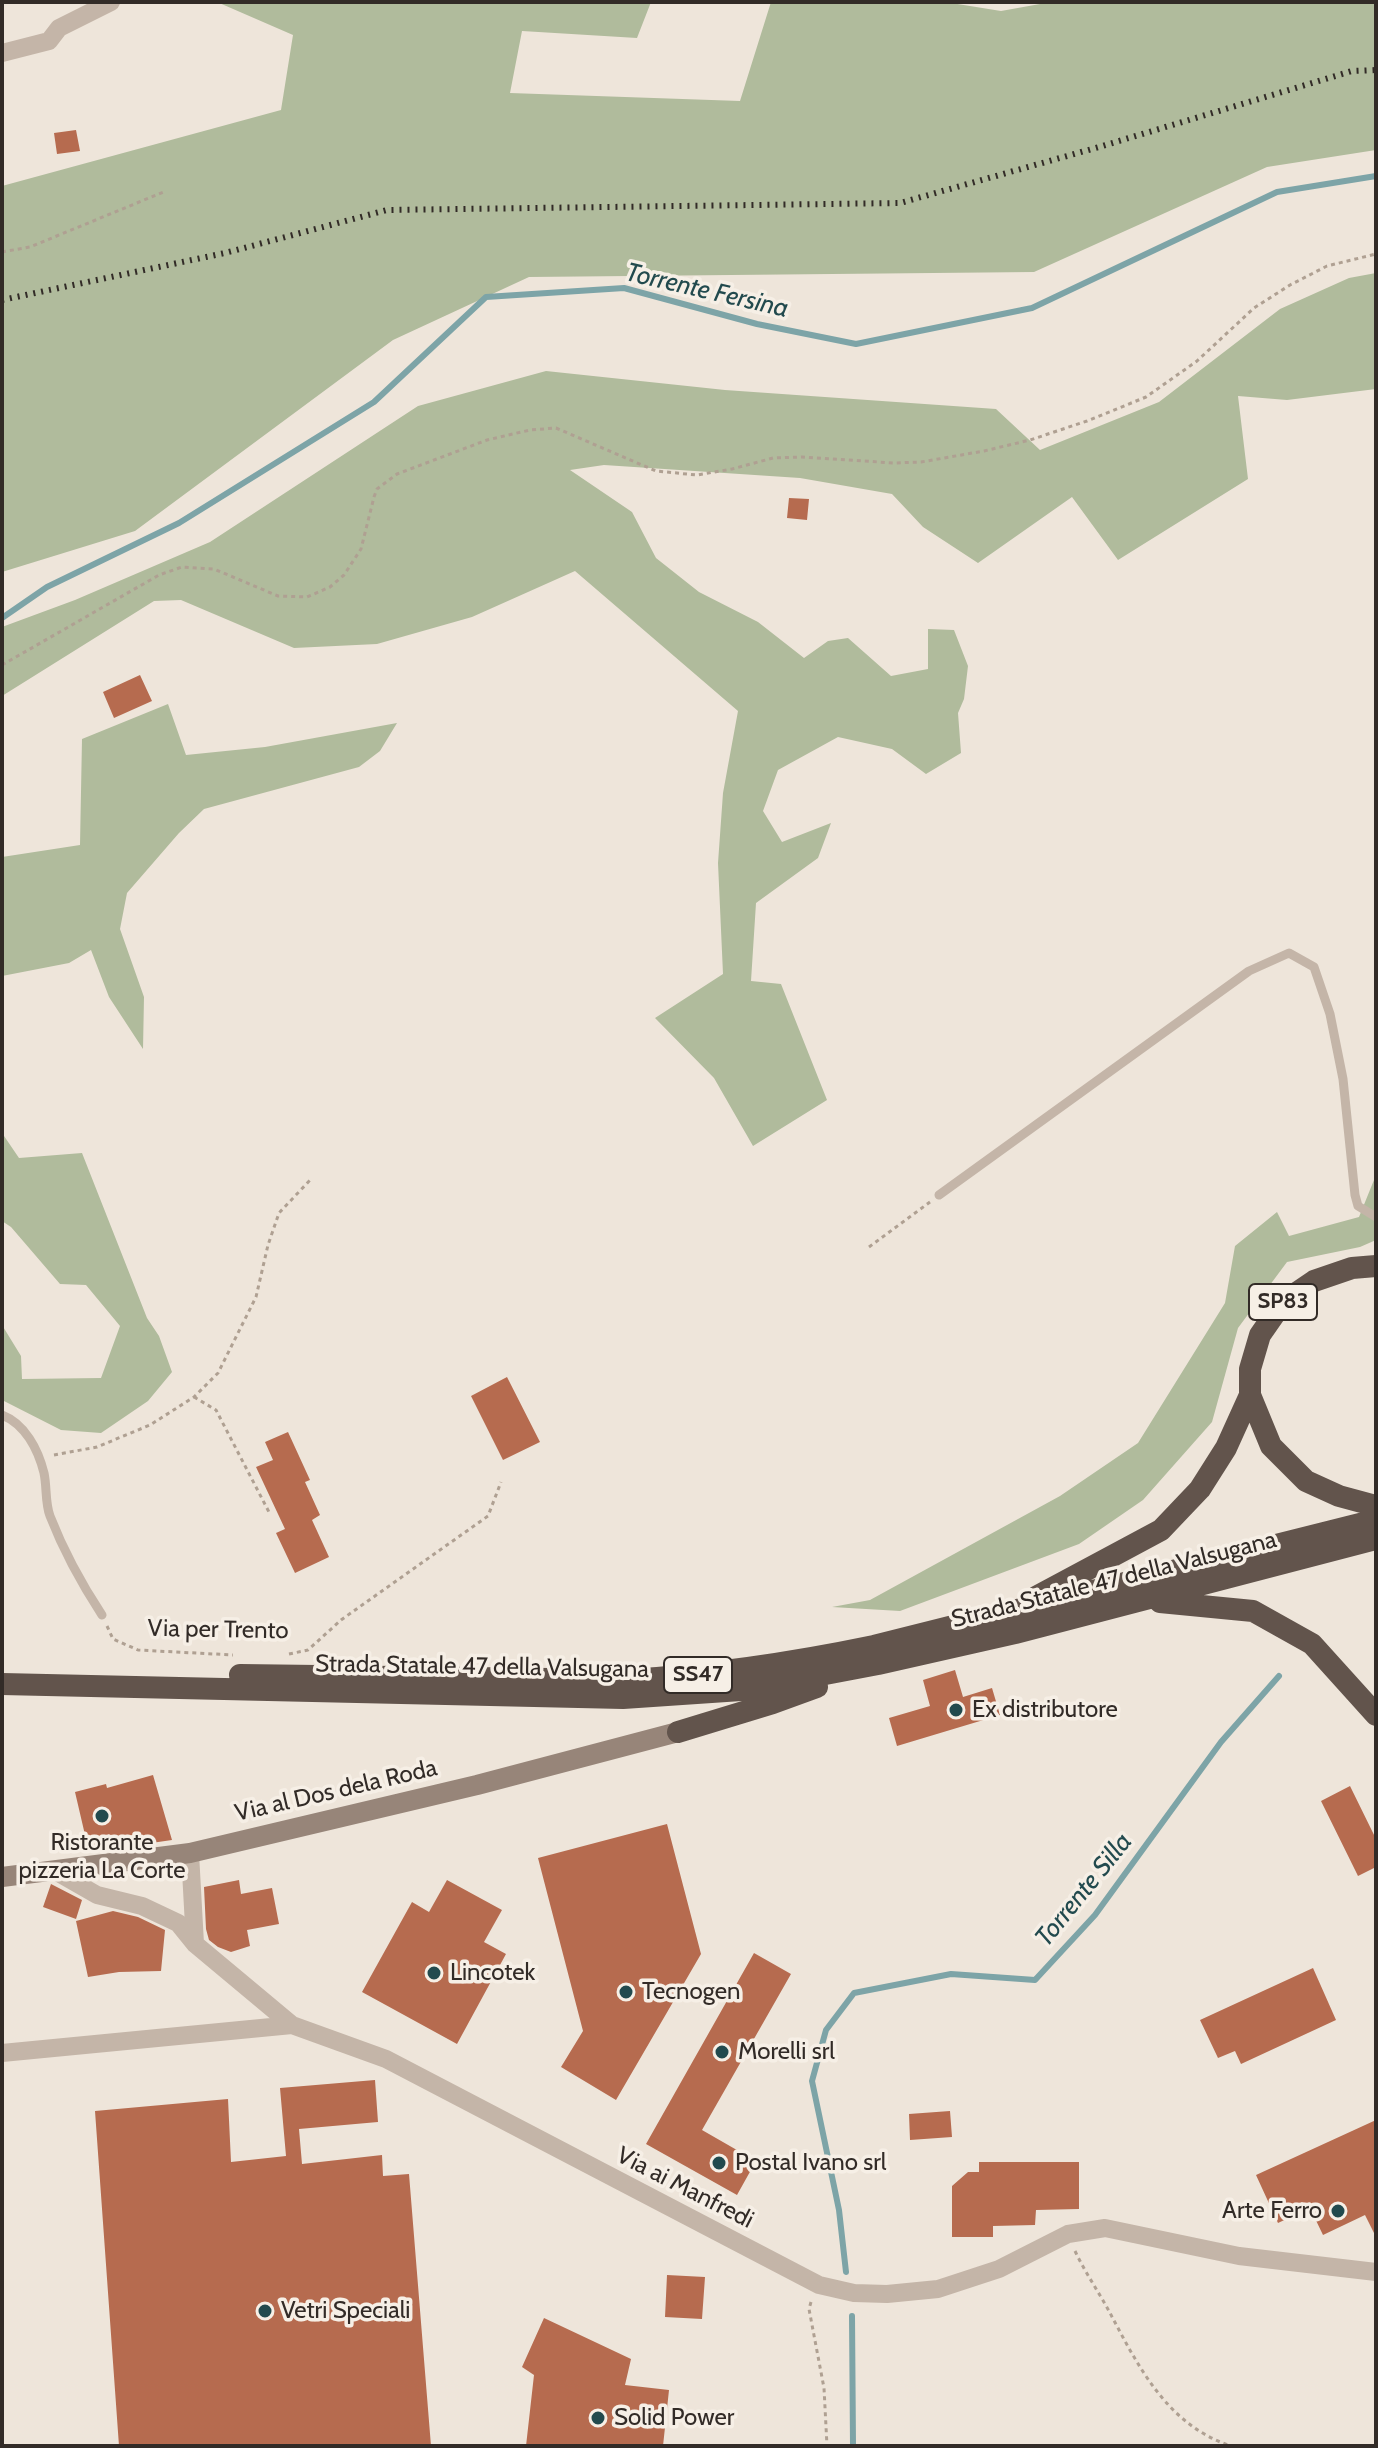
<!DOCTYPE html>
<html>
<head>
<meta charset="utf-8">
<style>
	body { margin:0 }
	#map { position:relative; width:1378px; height:2448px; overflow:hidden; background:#eee5da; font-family:Cabin,sans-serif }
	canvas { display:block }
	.frame { position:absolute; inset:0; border:4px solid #322b27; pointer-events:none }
</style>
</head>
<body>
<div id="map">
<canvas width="1378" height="2448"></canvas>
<div class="frame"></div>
</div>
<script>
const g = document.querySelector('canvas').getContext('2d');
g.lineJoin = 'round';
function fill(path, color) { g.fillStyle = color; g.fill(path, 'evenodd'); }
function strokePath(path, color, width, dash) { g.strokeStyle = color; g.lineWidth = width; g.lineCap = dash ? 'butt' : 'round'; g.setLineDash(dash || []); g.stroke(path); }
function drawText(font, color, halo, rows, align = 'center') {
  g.font = font + ' Cabin,sans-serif'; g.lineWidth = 7; g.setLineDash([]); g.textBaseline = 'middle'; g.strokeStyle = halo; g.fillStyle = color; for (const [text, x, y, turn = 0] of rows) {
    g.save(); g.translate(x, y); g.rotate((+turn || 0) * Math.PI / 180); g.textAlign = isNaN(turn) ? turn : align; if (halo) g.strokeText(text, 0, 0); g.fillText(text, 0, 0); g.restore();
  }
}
fill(new Path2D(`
	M217,2H651L637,38L522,31L510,93L740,101L771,2H945L1001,11L1040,4L1041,2H1376V150L1267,167L1034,272L529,277L393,340L135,531L2,572V186L281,110L293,35Z
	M1376,273V389L1287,400L1238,396L1248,479L1118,560L1072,497L978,563L923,527L892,494L800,478L604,465L570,470L632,512L656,558L699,592L758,622L804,658L828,641L848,638L891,676L928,669V629L954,630L968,666L964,699L958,713L961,753L926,774L892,749L838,737L778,770L763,811L782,842L831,823L818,858L756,903L751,981L781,984L827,1100L753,1146L714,1078L655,1018L723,974L718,863L723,793L738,711L575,571L472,617L377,644L294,648L181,600L154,601L2,696V627L75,600L210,542L418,406L546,371L725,390L996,409L1040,450L1159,402L1280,309L1349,278Z
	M168,704L186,755L265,747L397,723L380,751L359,767L204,809L179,833L127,893L120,929L144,997L143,1049L109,997L91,950L69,963L2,976V857L80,845L82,739Z
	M2,1133L19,1158L82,1153L147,1318L159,1336L172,1372L148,1401L101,1433L61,1430L2,1400V1325L21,1356L22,1379L101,1378L120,1326L86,1285L60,1284L11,1227L2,1221Z
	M1376,1175V1240L1360,1247L1287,1262L1238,1328L1212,1422L1143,1500L1079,1544L900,1611L832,1607L870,1600L1060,1496L1138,1443L1225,1303L1235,1246L1277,1212L1289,1236L1359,1217Z`), '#b0bb9c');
strokePath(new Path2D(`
	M2,618L47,587L179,523L374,402L486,297L624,288L757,324L856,344L1032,308L1277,192L1376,176
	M846,2272L839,2210L812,2081L826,2030L854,1993L951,1974L1035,1980L1095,1915L1221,1742L1279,1676
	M852,2316L853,2446`), '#7da4a7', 6);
fill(new Path2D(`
	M76,130L80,151L57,154L54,133Z
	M789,498L809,499L807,520L787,518Z
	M140,675L152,701L114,718L103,692Z
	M507,1377L540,1442L503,1460L471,1396Z
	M288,1432L310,1480L305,1482L320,1515L312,1520L329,1557L295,1573L276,1533L285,1529L256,1467L273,1460L265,1442Z
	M955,1670L963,1697L992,1688L1000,1715L897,1746L889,1718L930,1706L923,1680Z
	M153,1775L172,1840L89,1852L75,1792L106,1784L107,1788Z
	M1350,1786L1376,1839V1867L1358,1876L1321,1801Z
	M667,1824L701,1954L616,2100L561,2067L583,2031L538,1858Z
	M239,1880L241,1894L272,1888L279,1924L247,1930L250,1946L231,1952L218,1947L209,1940L206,1929L204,1887Z
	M447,1880L502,1910L484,1942L506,1954L457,2044L362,1992L412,1902L429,1912Z
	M51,1884L82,1900L76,1919L43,1907Z
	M113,1911L138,1917L165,1930L161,1971L119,1972L88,1977L76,1921Z
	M754,1953L791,1974L702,2130L756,2161L737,2195L646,2144Z
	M1313,1968L1336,2020L1241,2064L1235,2051L1218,2058L1200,2020Z
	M375,2080L378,2122L299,2129L302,2164L382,2155L383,2176L409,2174L431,2446H119L95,2111L228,2099L231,2162L286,2156L280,2088Z
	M950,2111L952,2137L910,2140L909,2114Z
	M1376,2120V2237L1365,2215L1323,2235L1310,2208L1278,2223L1256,2175Z
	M979,2162H1079V2209L1036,2210L1035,2225L993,2226V2237H952V2186L968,2172H979Z
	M667,2275L705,2277L702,2319L665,2317Z
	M544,2318L631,2359L625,2385L669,2390L663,2446H526L534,2375L522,2367Z`), '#b66b4f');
strokePath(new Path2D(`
	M2,252L30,247L166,191
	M2,665L159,575L182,567L214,569L278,596L307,597L330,587L344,575L361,549L374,497L377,489L397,474L487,440L530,430L556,428L656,471L697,475L732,469L773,458L802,457L894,463L921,462L984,451L1030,440L1087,421L1146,397L1197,361L1254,308L1290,285L1327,266L1376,254
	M869,1247L930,1202
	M194,1397L216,1410L270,1514
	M54,1455L97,1447L150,1425L194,1397L218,1373L256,1297L268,1245L279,1213L312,1178
	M107,1626L113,1639L138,1650L233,1655
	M289,1654L308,1650L341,1620L488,1516L501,1482
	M1075,2251C1085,2272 1098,2291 1109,2311C1138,2366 1167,2425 1231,2446
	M811,2302L809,2309L824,2388L827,2446`), '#afa092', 3, [4, 4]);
strokePath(new Path2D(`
	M939,1195L1249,971L1289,953L1314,967L1330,1014L1343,1079L1355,1195L1358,1206L1376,1217
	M2,1415C25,1424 38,1449 44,1473C47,1487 45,1503 50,1516C64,1552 81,1583 102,1615`), '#c4b5a8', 9);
strokePath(new Path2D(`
	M2,53L49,41L59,28L111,2
	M190,1853L195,1944
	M55,1871L97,1895L142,1906L178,1923L195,1944L292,2025
	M2,2053L292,2025L386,2059L819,2285L854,2293L887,2294L938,2289L999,2269L1068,2234L1105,2228L1239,2256L1376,2272`), '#c4b5a8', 18);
strokePath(new Path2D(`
	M2,1877L190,1853L477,1785L678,1732`), '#978579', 20);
strokePath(new Path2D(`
	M1250,1395L1271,1446L1306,1481L1339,1496L1376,1506
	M1036,1597L1161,1530L1200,1489L1226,1448L1250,1395V1369L1260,1335L1283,1302L1314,1281L1352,1268L1376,1266
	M1160,1602L1253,1611L1312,1644L1376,1715
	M240,1675L628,1680C711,1675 792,1663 874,1646L1376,1520
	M2,1684L623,1698L741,1690L878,1664L1015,1633L1376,1539
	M678,1732L773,1703L817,1687`), '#62544c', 22);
strokePath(new Path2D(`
	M2,300L225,253L387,210L900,203L1099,147L1352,71L1376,70`), '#322b27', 6, [2, 6]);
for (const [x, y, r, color] of [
	[956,1710,8,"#224a4e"],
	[102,1816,8,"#224a4e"],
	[434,1973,8,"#224a4e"],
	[626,1992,8,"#224a4e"],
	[722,2052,8,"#224a4e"],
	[719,2163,8,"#224a4e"],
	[1338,2211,8,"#224a4e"],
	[265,2311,8,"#224a4e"],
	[598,2418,8,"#224a4e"]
]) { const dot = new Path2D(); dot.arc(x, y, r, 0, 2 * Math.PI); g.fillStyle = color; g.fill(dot); strokePath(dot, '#f6efe6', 3); }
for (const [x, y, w] of [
	[1283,1302,68],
	[698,1675,68]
]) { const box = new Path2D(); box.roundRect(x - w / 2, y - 18, w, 36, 6); g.fillStyle = '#f6efe6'; g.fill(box); strokePath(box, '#322b27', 2); }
drawText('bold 22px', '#322b27', null, [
	["SP83",1283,1302],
	["SS47",698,1675]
]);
drawText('24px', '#322b27', '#f6efe6', [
	["Strada Statale 47 della Valsugana",1114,1580,-14],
	["Via per Trento",218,1630,1],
	["Strada Statale 47 della Valsugana",482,1667,1],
	["Via al Dos dela Roda",336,1791,-13],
	["Via ai Manfredi",685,2188,27]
]);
drawText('24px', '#322b27', '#f6efe6', [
	["Ex distributore",972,1710],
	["Ristorante",102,1843,"center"],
	["pizzeria La Corte",102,1871,"center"],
	["Lincotek",450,1973],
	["Tecnogen",642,1992],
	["Morelli srl",738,2052],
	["Postal Ivano srl",735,2163],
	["Arte Ferro",1322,2211,"right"],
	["Vetri Speciali",281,2311],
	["Solid Power",614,2418]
], 'left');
drawText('italic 26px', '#224a4e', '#f6efe6', [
	["Torrente Fersina",707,291,13],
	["Torrente Silla",1084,1890,-51]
]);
</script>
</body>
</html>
